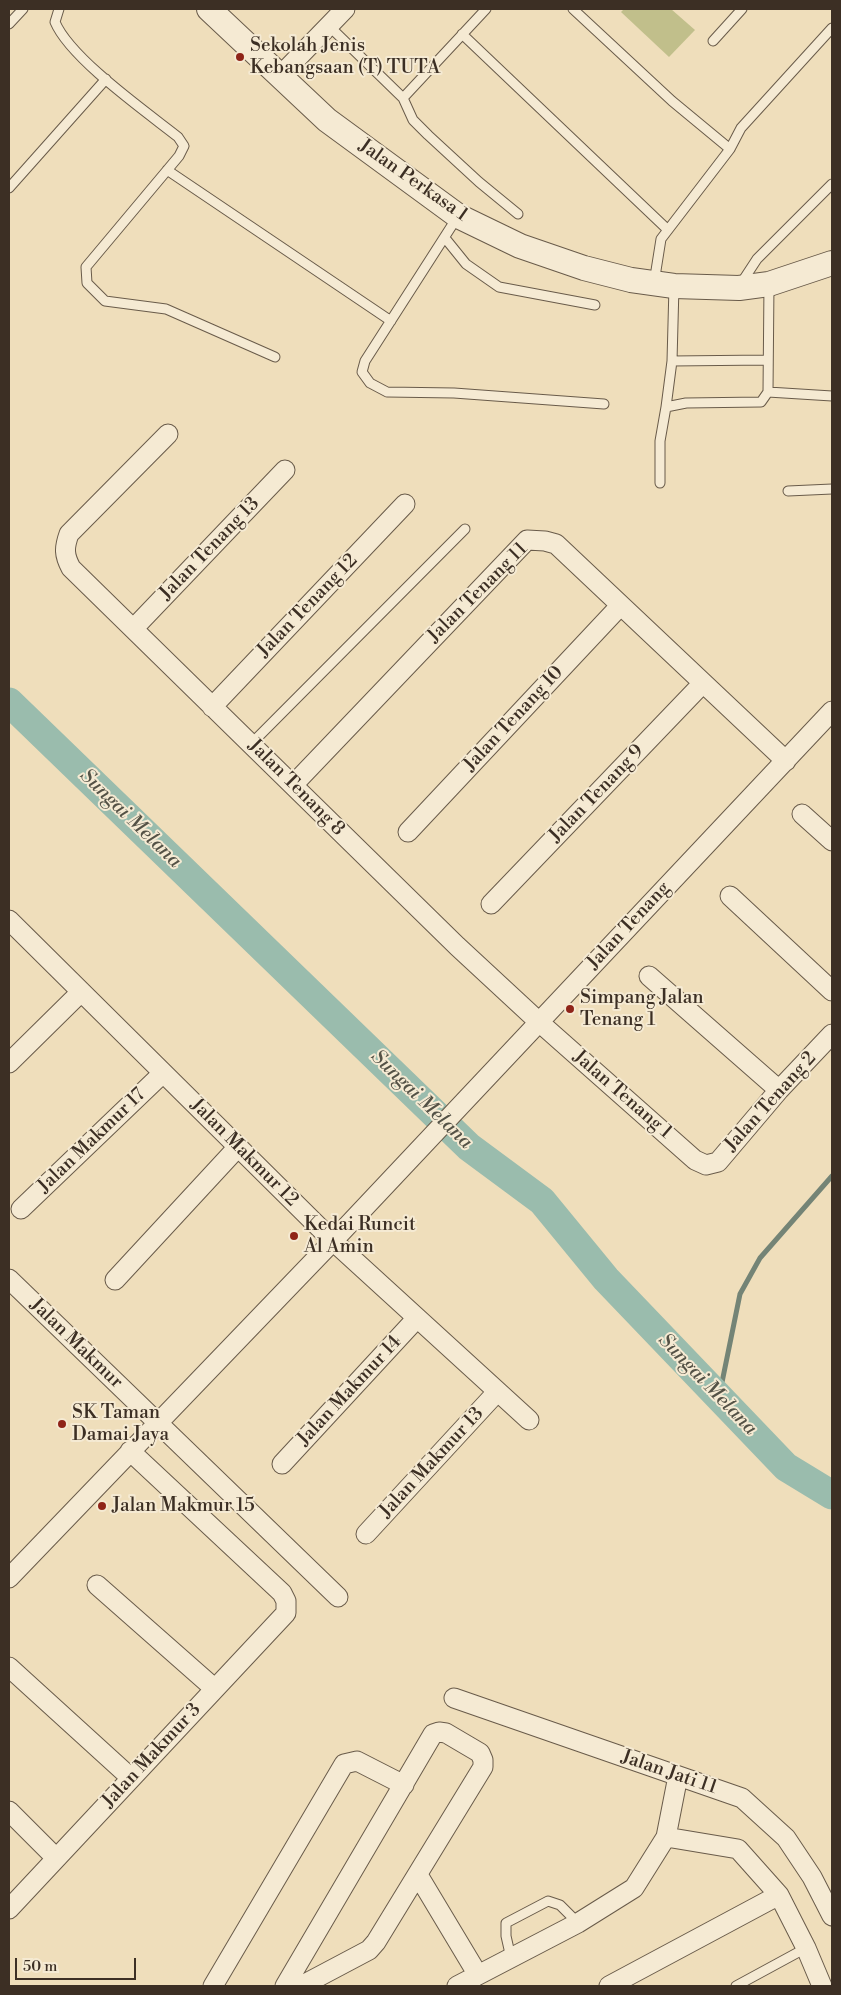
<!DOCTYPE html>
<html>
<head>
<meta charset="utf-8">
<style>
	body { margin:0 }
	#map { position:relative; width:841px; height:1995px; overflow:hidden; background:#efdebb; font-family:"Libre Bodoni",serif }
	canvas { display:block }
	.frame { position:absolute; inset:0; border:10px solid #3c2f24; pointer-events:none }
	.scale { position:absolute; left:15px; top:1958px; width:121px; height:22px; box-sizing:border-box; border:2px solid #3c2f24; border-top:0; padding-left:6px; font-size:15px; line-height:18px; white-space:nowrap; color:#3c2f24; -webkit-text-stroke:4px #f5ead3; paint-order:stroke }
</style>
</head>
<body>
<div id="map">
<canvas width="841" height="1995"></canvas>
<div class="frame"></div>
<div class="scale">50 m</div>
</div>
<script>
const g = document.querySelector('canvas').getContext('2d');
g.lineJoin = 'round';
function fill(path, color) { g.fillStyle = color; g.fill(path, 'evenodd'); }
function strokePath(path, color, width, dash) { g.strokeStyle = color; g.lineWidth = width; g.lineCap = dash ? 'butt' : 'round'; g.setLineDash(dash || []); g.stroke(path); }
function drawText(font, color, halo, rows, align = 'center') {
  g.font = font + ' "Libre Bodoni",serif'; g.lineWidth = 4; g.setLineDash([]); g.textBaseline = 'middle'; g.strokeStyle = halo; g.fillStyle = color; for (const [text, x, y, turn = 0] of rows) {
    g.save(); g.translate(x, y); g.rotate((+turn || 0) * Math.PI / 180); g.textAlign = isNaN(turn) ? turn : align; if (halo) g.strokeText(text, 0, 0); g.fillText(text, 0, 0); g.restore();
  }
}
fill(new Path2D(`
	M624,9H671L695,30L669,57L621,12Z`), '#c1bf8b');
strokePath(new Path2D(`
	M719,1397L740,1294L760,1258L832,1176`), '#748476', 5);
strokePath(new Path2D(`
	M9,702L469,1147L542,1201L606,1279L786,1467L832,1495`), '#9abcad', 29);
const service = new Path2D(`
	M59,9L55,22C70,58 145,111 178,137L184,146L179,156L86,267L87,283L105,301L166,309L275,357
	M573,9L672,101L730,149L661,239L654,283
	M9,24L23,9
	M329,26L403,98L413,120L428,135L479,182L518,214
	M462,34L668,230
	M713,41L742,9
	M403,98L486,9
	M730,149L741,128L832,28
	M167,170L391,321
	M9,188L106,79
	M458,216L365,361L362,372L370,383L387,392L454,393L604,404
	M445,238L466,264L499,287L595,305
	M740,285L757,259L832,184
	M674,286L672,361L666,407L686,403L761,402L768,392L769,284
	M672,361L767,360
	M768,392L832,396
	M660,483V441L666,407
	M788,491L832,489
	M252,743L465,529
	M511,1958L506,1936V1923L548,1901L560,1905L578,1923
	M736,1986L806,1948`);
const minor = new Path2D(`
	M280,76L345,9
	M168,434L69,534C64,548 64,555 71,568L457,946L539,1022L695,1160L706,1165L718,1162L779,1090L832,1034
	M134,628L285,470
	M212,707L405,504
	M293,785L527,540L545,541L556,544L786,761
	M802,814L832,841
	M408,832L620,606
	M730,896L832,991
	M491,904L703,683
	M9,920L333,1241L529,1420
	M649,976L779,1090
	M9,1063L81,992
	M21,1209L163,1073
	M9,1279L338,1597
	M115,1280L238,1147
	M282,1464L417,1318
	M366,1534L497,1392
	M9,1578L333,1241L832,711
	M97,1585L215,1689
	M9,1667L131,1778
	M454,1698L742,1798L786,1838L812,1877L832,1916
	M9,1811L56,1858
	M666,1837L738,1849L779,1895L806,1948L822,1986
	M418,1875L478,1975
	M9,1909L286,1613V1601L282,1593L130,1451
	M213,1986L344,1764L357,1761L404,1785
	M285,1986L433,1734L439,1732L446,1733L480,1753L483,1760V1767L376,1942L369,1950L301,1986
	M457,1986L578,1923L634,1888L666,1837L678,1776
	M609,1986L779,1895`);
const tertiary = new Path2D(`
	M209,9L327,120L458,216L520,246L584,268L631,280L674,286L739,288L769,284L832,263`);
strokePath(service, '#695b4a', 11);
strokePath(minor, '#695b4a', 21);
strokePath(tertiary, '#695b4a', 26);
strokePath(service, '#f5ead3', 9);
strokePath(minor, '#f5ead3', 19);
strokePath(tertiary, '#f5ead3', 24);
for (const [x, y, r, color] of [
	[240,57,5,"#8f2418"],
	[570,1009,5,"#8f2418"],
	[294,1236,5,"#8f2418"],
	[62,1424,5,"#8f2418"],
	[102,1506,5,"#8f2418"]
]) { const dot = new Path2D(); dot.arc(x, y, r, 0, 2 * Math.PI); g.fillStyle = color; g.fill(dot); strokePath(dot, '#f5ead3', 2); }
drawText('19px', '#3c2f24', '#f5ead3', [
	["Sekolah Jenis",250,46],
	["Kebangsaan (T) TUTA",250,68],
	["Simpang Jalan",580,998],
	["Tenang 1",580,1020],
	["Kedai Runcit",304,1225],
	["Al Amin",304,1247],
	["SK Taman",72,1413],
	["Damai Jaya",72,1435],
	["Jalan Makmur 15",112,1506]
], 'left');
drawText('19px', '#3c2f24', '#f5ead3', [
	["Jalan Perkasa 1",413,181,35],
	["Jalan Tenang 13",210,549,-46],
	["Jalan Tenang 11",478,593,-45],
	["Jalan Tenang 12",308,606,-46],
	["Jalan Tenang 10",514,719,-47],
	["Jalan Tenang 8",296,788,45],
	["Jalan Tenang 9",597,794,-46],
	["Jalan Tenang",629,926,-47],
	["Jalan Tenang 1",622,1095,41],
	["Jalan Tenang 2",771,1102,-48],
	["Jalan Makmur 17",92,1141,-44],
	["Jalan Makmur 12",244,1153,45],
	["Jalan Makmur",76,1344,44],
	["Jalan Makmur 14",350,1391,-47],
	["Jalan Makmur 13",432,1463,-47],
	["Jalan Makmur 3",152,1756,-47],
	["Jalan Jati 11",669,1773,19]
]);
drawText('italic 20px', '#545246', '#f5ead3', [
	["Sungai Melana",130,819,44],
	["Sungai Melana",421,1100,44],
	["Sungai Melana",707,1385,46]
]);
</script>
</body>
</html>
